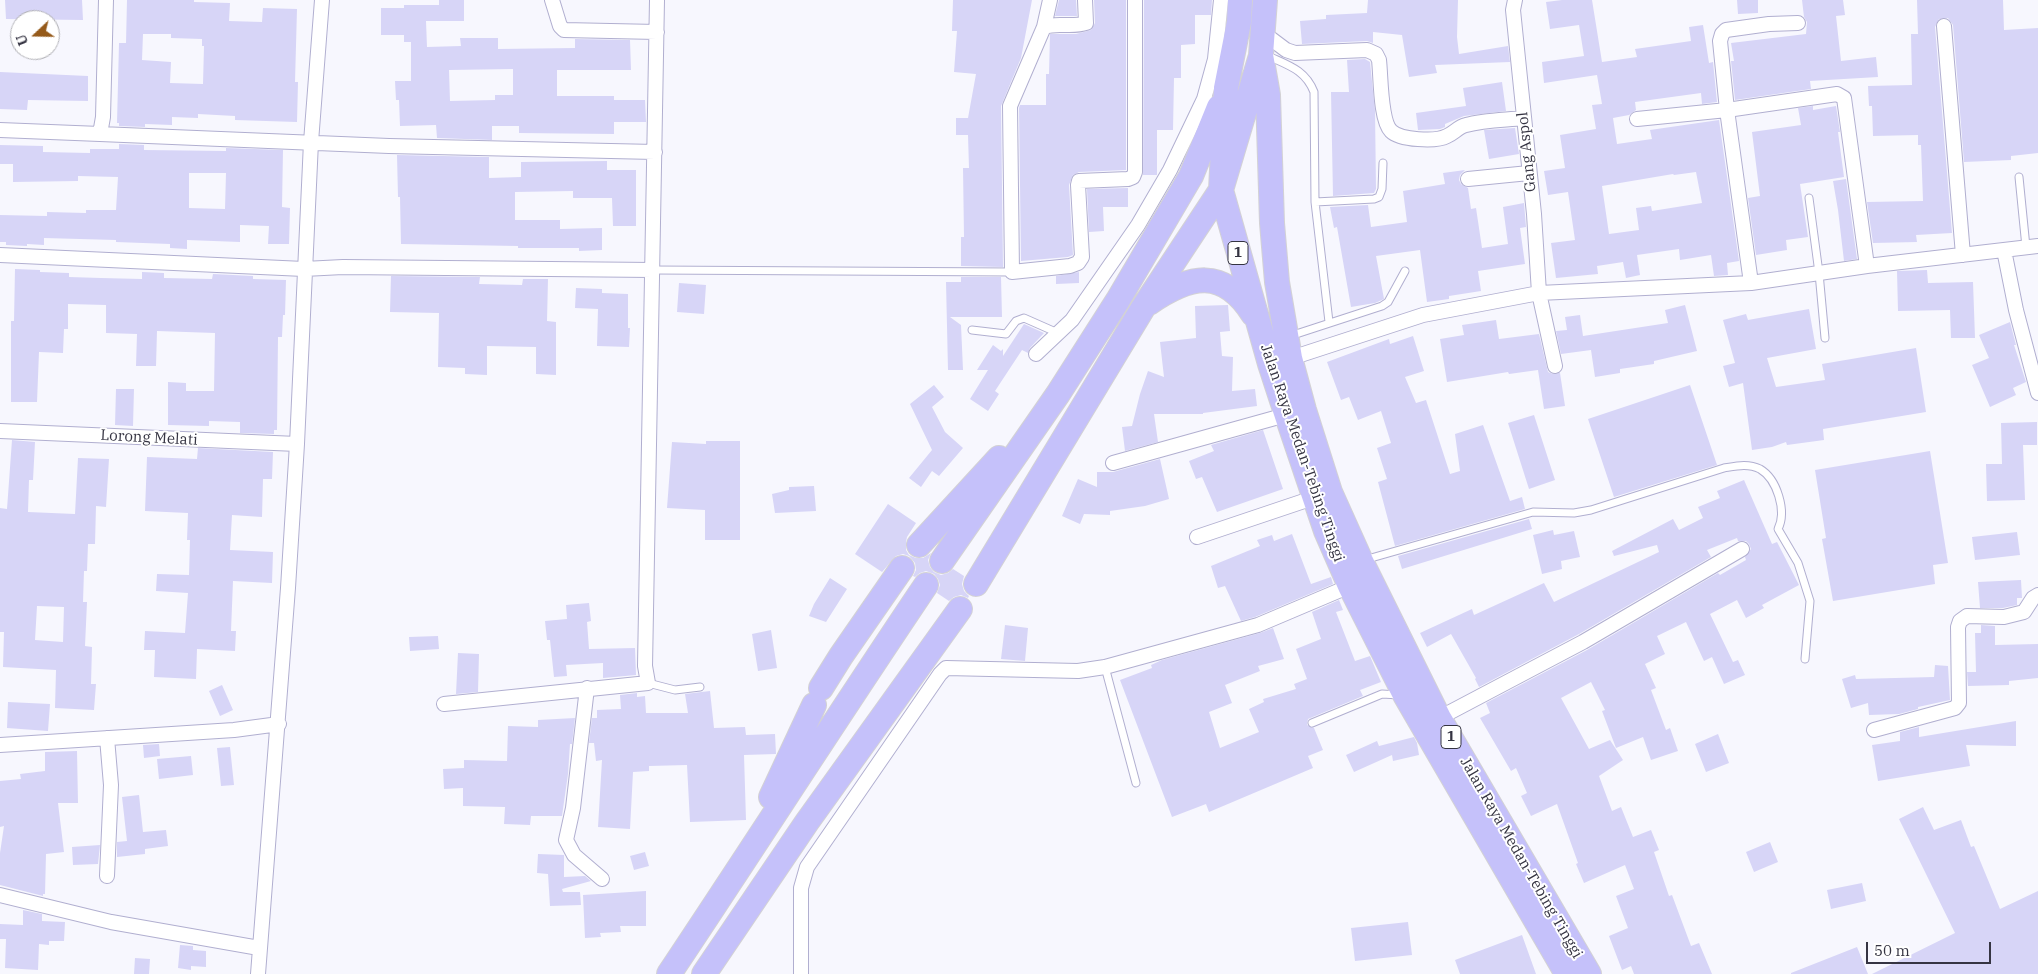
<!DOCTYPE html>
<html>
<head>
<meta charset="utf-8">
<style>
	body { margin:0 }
	#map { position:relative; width:2038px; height:974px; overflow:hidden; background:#f7f7fe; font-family:"IBM Plex Serif",serif }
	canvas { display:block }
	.north { position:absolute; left:10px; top:10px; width:50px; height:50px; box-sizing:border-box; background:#fff; border:1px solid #aeaeb3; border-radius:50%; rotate:249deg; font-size:14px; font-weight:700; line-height:20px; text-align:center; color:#353442 }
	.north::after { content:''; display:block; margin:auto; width:18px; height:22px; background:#955a1a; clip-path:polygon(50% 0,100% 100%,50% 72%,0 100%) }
	.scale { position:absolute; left:1866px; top:942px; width:125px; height:22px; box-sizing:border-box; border:2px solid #353442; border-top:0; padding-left:6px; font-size:15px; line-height:18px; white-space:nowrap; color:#353442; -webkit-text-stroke:4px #fff; paint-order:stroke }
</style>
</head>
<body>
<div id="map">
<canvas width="2038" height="974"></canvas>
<div class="north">U</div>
<div class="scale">50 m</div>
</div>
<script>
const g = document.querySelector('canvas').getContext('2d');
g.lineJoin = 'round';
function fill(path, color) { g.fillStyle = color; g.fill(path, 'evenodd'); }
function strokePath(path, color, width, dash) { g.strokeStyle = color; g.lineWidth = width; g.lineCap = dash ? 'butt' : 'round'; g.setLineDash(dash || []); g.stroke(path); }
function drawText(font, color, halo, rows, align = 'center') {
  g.font = font + ' "IBM Plex Serif",serif'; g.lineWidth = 4; g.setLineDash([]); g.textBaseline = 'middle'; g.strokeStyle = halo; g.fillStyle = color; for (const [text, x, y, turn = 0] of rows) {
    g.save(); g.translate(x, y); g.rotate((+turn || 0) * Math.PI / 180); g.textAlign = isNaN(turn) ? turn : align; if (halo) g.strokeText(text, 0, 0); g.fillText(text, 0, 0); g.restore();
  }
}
fill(new Path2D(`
	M5,0H82L83,20L6,19Z
	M127,0H194V2L230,3L229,21L262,22L263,8L297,9L295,82H298L297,122L235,120V116L198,114V118L172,117V125L145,124V127L119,126V123H117L119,43H126ZM143,34H171V38L202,39V46H204L203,84L170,83L171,62L142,60Z
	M439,0H464V21H426L427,47L461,46L460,38H498V49L575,48V39L630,40L631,70H557V96H614V100H645L646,122H614V134L519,133V126H492V140L437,138L436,125L400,126L399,100H396L395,81H411V42H404V35H381V8H404V5H439ZM513,69V95H495V100L450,101L449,70Z
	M953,0H1032L1021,58L1001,106L1003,267L961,266V237H964L963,168H969L968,135H956V118H968L976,74L954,72L957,31H952Z
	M1059,0H1076L1077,16H1055Z
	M1094,0H1126V170L1079,172L1073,175L1069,185L1073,255L1068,257L1021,261L1019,108L1020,105H1046V74H1049L1050,34H1076L1091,30L1095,23Z
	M1144,0H1212L1211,15H1195V44L1181,45V78H1174L1173,130H1157V175H1143Z
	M1368,0H1458L1457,37L1459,54L1508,46L1510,62L1435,65L1437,73L1409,77L1402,35L1373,32V43L1367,41L1302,44L1300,21L1326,19V15L1367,13Z
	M1562,0H1592L1602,62L1637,57L1635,49L1691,41L1689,27L1703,25L1709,63L1713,62L1717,102L1702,104L1701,93L1635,102L1636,110L1629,115L1613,118L1617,144L1652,139L1650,130L1719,120L1739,261L1727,263L1728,275L1714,276L1711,255L1680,260L1679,249L1637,255L1640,275L1626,278L1623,262L1597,266L1598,274L1556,278L1551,243L1575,240L1568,192L1548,195L1544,171L1565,168L1560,135L1596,129L1592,105L1602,104L1597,75L1544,83L1542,62L1584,56L1579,25L1550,29L1546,2ZM1696,172L1702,203L1652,211L1651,206L1636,208L1639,230L1609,234L1602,186L1673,174L1674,175Z
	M1737,0H1758V13L1738,14Z
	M1802,0H1843L1845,15L1836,16L1841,61L1876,57L1878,77L1810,81L1811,89L1735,100L1731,61H1734L1731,43L1806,34L1807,22L1804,17Z
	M1917,0H2003L2004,30L2038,28V153L2011,156V160L1964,162L1953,25L1948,18L1939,19L1935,27L1952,233L1916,235L1917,242L1873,243L1867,202L1923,201L1921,145H1918V135L1873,136L1872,106H1869L1868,86L1912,85L1911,34H1918Z
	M1365,59L1370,62L1375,111L1376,189L1374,193L1333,196L1331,92H1349L1347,60Z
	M0,72L88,76V101L28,100L27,110L0,109Z
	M1502,82L1506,111L1464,116L1445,124V127L1440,129L1418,130L1416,113L1466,106L1463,88Z
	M1813,106V110L1836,106L1840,132H1838L1844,177L1800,184L1808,237L1786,240L1787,250L1756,255L1748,198L1760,196L1752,132L1801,125L1798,108Z
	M1515,128L1519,154L1489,159L1484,130Z
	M119,144L144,145V150L226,151V148L283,150L282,207L290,208L289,244H268L269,226L240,225V242L187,240V249L170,248V244L116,242V240L44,238V245L27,244V246L6,245V242H0V215L47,216V212L86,213V210H116L118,177L78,176V181L13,182V164H0V145L43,146V152L90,153V149H119ZM189,173H226L225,209L189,208Z
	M397,155L489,157V178L521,177V162L607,161V170H636V226H613L612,198H573V191L515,192V220H560V229L602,228V250L579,251V248H518V246L401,244L400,197H398Z
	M1465,170L1460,175L1459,180L1461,184L1468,188L1471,209L1476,208L1482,248L1508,244L1503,207L1524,203L1526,227L1520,228L1525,264L1478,271L1481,291L1449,296V299L1427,302L1420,250L1376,256L1384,299L1375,303L1351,307L1337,227L1334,228L1330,207L1368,205L1371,227L1407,222L1403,191L1445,184L1443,173Z
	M1846,179L1857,259L1844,261L1838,210L1833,181Z
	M1128,188V207H1103L1104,231L1089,232L1087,189Z
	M15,269L40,270V272L69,273V277L101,278L142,279V272L164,273V278L212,279L213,274L253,276V279L286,280L285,315H283L282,337H278L277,430H274V434L240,433V422L209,421V426L168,425V382L186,383V391H214L215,333L157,331L156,366H136L137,334L106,333V305L68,304V329H64L63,353L39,352L37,402H11V321H14Z
	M1927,270L1928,283L1973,282L1975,338H1951L1950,310L1898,311L1897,271Z
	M1079,272V283L1056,284V276Z
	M391,276L480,277L479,284L522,285L523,279H548L547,321L556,322V375L536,374V347L487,346V375L465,374V368L438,367L439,313L390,312Z
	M961,277H1001L1002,317H950L961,325L963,370H948L946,282H961Z
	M679,283L706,285L704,314L677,312Z
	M576,288L602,289V293L628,294V328H630L629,347L597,346L598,309L575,308Z
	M1228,305L1230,331L1220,332L1222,356L1233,357L1232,391L1255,389L1257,406L1203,413V414H1154L1158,442L1125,451L1122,427L1132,426L1140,394L1148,371L1164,377L1160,342L1196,338L1195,306Z
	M1685,305L1697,351L1654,361V364L1620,369V373L1595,377L1591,350L1561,354L1556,331L1567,330L1565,317L1580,315L1583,336L1668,323L1665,310Z
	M1809,309L1816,349L1767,358L1776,387L1825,380L1822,364L1916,348L1926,412L1823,429L1824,440L1787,445L1786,442L1772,447L1752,450L1743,383L1729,387L1723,366L1735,363L1723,320L1746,314L1748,320Z
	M1496,320L1499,339L1539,334L1548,372L1553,374L1560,373L1565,406L1544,409L1538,370L1509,374L1508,372L1447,382L1440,339L1464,335L1462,325Z
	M2010,322L2016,345H2014L2026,382L2013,388L2016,395L1990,407L1972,365L1989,358L1979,335Z
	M1024,324L1044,333L1030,348L1028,353L1022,350L995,391L999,394L988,411L970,399L988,370H977L993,345L1001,351L1003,349V356Z
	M1413,336L1424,371L1405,377L1416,403L1426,400L1450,474L1460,471L1455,434L1483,425L1510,501L1522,497L1525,509L1395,546L1378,482L1387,479L1377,448L1391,443L1381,411L1358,420L1349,397L1341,400L1327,362L1389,339L1390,344Z
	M934,385L944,397L932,407L945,432L963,448L939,476L932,471L921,487L909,478L932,450L910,404Z
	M1690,385L1717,465L1614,497L1588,419Z
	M116,389H134L133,426L115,425Z
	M1534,415L1555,480L1529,489L1508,423Z
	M2037,422V445H2023L2025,500L1987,501L1986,464H2002L2001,423Z
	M1263,430L1283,489L1217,512L1202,477L1196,479L1189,461L1214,451L1211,445Z
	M12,440L35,442L33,480H29L28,512L75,514L78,458L109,459L106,507L96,506L95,544H88L87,571H84L83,602H87L85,646L92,647L91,684H96L94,710L55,708L56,670L3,667L4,632H0V508L7,509ZM37,606L64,607L63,642L35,640Z
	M706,441H740V540H705V510L667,508L672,442L706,444Z
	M198,448L273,452L272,479H263L262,517L232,515L230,550L273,552L272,583L233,581L231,631H236L235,651L197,649L196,679L154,677L155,650H144L145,631L185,633L188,593L156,591L157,574L189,575L190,540H187L188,513L145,511L147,457L197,459Z
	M1930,451L1948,563L1933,565L1935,584L1833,601L1822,539L1826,538L1815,470Z
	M1160,459L1169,499L1145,506L1110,511V515L1084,514L1080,524L1062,516L1078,479L1097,487V472H1113Z
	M1744,480L1772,544L1777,542L1799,585L1762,605L1764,608L1746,618L1737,600L1710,614L1733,662L1738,660L1745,675L1724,684L1712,657L1704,661L1686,622L1657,636L1665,654L1645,664L1656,688L1651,690L1666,730L1670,728L1678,751L1651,760L1643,737L1616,748L1602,711L1605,710L1591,682L1561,698L1589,749L1610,740L1623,760L1599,776L1612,811L1621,807L1633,837L1651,830L1659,850L1654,852L1669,896L1672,895L1691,946L1699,943L1712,974H1634L1631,966L1622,970L1609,936L1628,928L1616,896L1634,889L1625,865L1584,883L1576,864L1578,863L1557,804L1531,816L1521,796L1527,793L1516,768L1511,771L1480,718L1490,713L1486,703L1587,650L1718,573L1720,575L1746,560L1745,557L1751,549L1749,544L1746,541H1738L1737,538L1707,550L1711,557L1579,634L1479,687L1475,679L1476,678L1451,634L1427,647L1420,633L1472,609L1474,615L1544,583L1554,602L1659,552L1657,545L1614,556L1612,551L1673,519L1679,530L1703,518L1698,507L1720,498L1717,491Z
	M814,486L816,511L775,513L772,494L789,490V487Z
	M888,504L916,523L907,537L906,542V550L909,555L916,558H923L931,553L928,560L930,567L934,572L941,575L948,573L953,569L964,576L962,584L964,591L969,596L968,598L961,595L954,597L949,601L937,593L940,585L938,579L934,574L926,571L920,573L915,577L913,576L916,570L915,563L909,556L903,554L896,556L882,572L855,554Z
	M1529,519L1532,529L1402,569L1398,556Z
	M1553,530L1554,535L1574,531L1580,557L1561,561L1562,569L1542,574L1533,535Z
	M2017,532L2020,555L1975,560L1972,537Z
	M1292,534L1311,584L1331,577L1333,584L1255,617L1241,621L1225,586L1218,588L1211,566L1260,546L1257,540L1272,535L1274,541Z
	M830,578L847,589L826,622L809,616L814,604Z
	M2021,580L2022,598H2017V605L2003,608H1980L1978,582Z
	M1339,600L1343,610L1336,612L1355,661L1370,656L1381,682L1360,690L1363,696L1308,719L1307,725L1314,728L1323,750L1308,756L1313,768L1209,812L1206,804L1172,817L1120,680L1152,668L1151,665L1162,660L1260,633L1273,628L1284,659L1258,666L1260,671L1225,685L1232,703L1209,712L1220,748L1259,732L1249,709L1264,702L1263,699L1296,689L1294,684L1307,679L1296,649L1321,639L1312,612Z
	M589,603L591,621L587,622L589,649L635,648L636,675L603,678V663L566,665L567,676L554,677L550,640H547L545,621L567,619L566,605Z
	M1005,625L1028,628L1025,661L1001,659Z
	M1981,625L1995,626V645L2038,644V678L2009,681V685L1968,686L1967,672H1976L1975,633H1981Z
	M771,630L777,668L758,671L752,634Z
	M438,636L439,649L410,651L409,637Z
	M458,653L479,654L478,692L456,694Z
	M1935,665L1948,666L1950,700L1918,707V709L1899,714L1869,715L1868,703L1851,708L1842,679L1855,675L1856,679L1934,677Z
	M222,685L233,710L220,716L209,691Z
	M710,691L714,728L745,727L746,735L775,734L776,754L744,755L746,820L690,822L687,765L649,766V771L633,772L630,829L598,827L602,760L596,761L594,743H589L592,718H597V710L621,709L620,695L637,693V697L645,696L646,713H688L685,694Z
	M8,702L50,704L48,731L7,728Z
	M575,718L572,744H570L568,774L562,816H531L530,825L504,824L505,807L463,806V788L444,789L443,769L464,768V760L507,761L508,726L538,727V720Z
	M2016,721V746L1966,745L1970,766L1878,781L1872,745L1900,741V732L1919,727V737Z
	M1718,734L1729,763L1706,772L1695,744Z
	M1414,737L1417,743L1419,755L1393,761L1392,755L1354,772L1346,755L1377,741L1379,746Z
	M159,744L160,756L144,758L143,745Z
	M230,747L234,785L221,786L217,748Z
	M77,751L78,803H58L64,852L46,854L45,894H43V896L0,885V853L4,826L0,827V781L21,779L20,774L45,771V752Z
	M191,756L193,775L159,779L157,759Z
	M139,795L143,832L166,830L168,846L145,849V854L117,857V842L127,841L122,797Z
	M1923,807L1934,830L1961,820L1971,847L1974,846L2000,909L2038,891V974H1872L1955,933L1899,819Z
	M1770,842L1778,862L1754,872L1746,852Z
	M100,845L98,864L73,865L72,847Z
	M645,852L649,866L634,870L630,856Z
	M538,854L564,855V877L585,876L591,881L562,889L563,892H580L581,905L550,906L548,874L537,873Z
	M1862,883L1866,901L1831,909L1827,890Z
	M646,891V926H620L621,932L600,933L601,937L585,938L583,895Z
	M23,910L42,914V921L65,922L64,941H49V945L39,944L38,970L5,968L6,939H0V924L23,925Z
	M1408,922L1412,955L1355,961L1351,928Z
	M1522,935L1536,974H1460L1455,960Z
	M180,945L193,946V950L206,951V967L191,966V970L178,968Z
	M1857,947L1868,974H1791V973Z
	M135,958L150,959L149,974H134Z`), '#d7d5f7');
const lane = new Path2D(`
	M1266,55C1287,65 1305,69 1314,92L1315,202L1329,322
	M2019,177L2026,247
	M1809,198L1819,273L1825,338
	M1315,202L1374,199L1379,197L1382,189L1383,163
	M653,270L1012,272
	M972,330L1006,334L1016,321L1024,318L1058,333
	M1290,336L1382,306L1388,302L1405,271
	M1364,560L1533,512L1574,513L1591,510L1724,468C1736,466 1748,463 1760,469C1777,479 1787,511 1778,529L1798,563L1810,601L1805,659
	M1105,667L1136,783
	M648,683L675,690L700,687
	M1312,723L1382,694L1399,695`);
const street = new Path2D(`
	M552,0L560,26L564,30L657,32
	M1050,0L1044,27L1010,106L1012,272L1070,266L1078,263L1082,257L1078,185L1079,181L1128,179L1133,177L1135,172V0
	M1515,0L1513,10L1534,214L1539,293L1555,366
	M1944,26L1963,255
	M1044,27C1057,22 1072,28 1086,23L1085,0
	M1262,32L1286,50L1295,53L1367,50L1376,54L1379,60C1381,76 1380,120 1391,131C1400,140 1436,142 1447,136C1454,133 1458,127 1466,125C1484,120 1505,120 1523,118
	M1637,119L1727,110L1837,94L1844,98L1867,266
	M0,130L100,134L103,117L106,0
	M100,134L389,146L655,152
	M1468,179L1529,173
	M2004,250L2016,310L2038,393
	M0,255L304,269L343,267L653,270
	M1751,283L1727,110L1720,41L1722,34L1726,30L1769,24L1798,23
	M1036,354L1072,320L1138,225L1170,170L1204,99L1215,59L1221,0
	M1285,360L1423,315L1539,293L1751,283L1867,266L2038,246
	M0,431L297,444
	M1113,463L1293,413
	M1197,537L1319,496
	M587,688L573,808L566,840L574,855L602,879
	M444,704L648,683L645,666L657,0
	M1439,718L1583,642L1742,549
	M1874,730L1955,708L1959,703L1958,627L1960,621L1967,616L2004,617L2024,612L2033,598L2038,595
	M0,745L234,730L279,724
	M107,876L111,785L107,738
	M0,895L111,922L259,948
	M258,974L288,588L297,444L311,142L322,0
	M801,974V888L807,867L940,674L946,668L1078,671L1105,667L1258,625L1350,586`);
const highway = new Path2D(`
	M1240,0L1239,22L1226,88L1221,190L1270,364L1287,416L1326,531L1350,586L1405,695L1567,974
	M1265,0L1261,55L1268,95L1272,223L1277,282L1290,358L1304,410L1330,492L1361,561L1439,718L1589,974
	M1149,303C1190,275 1223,267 1253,314
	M919,545L999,458
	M942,561L1058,394L1118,300L1191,176L1219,107
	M976,584L1143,308L1221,190L1260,59
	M821,688L841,656L902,568
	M771,797L814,705
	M669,974C755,845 839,714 926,585
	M704,974L807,822L960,609`);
strokePath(lane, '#b1afd0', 9);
strokePath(street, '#b1afd0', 16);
strokePath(highway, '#d3d2d5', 26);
strokePath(lane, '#fff', 7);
strokePath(street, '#fff', 14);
strokePath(highway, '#c5c1fa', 24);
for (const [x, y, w] of [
	[1238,253,20],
	[1451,737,20]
]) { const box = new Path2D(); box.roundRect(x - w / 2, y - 11.5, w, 23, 4); g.fillStyle = '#fff'; g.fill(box); strokePath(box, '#353442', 1); }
drawText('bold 14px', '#353442', null, [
	["1",1238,253],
	["1",1451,737]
]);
drawText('15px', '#353442', '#fff', [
	["Gang Aspol",1527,152,-96],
	["Lorong Melati",149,438,3],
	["Jalan Raya Medan-Tebing Tinggi",1302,453,71],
	["Jalan Raya Medan-Tebing Tinggi",1521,858,60]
]);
</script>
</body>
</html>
